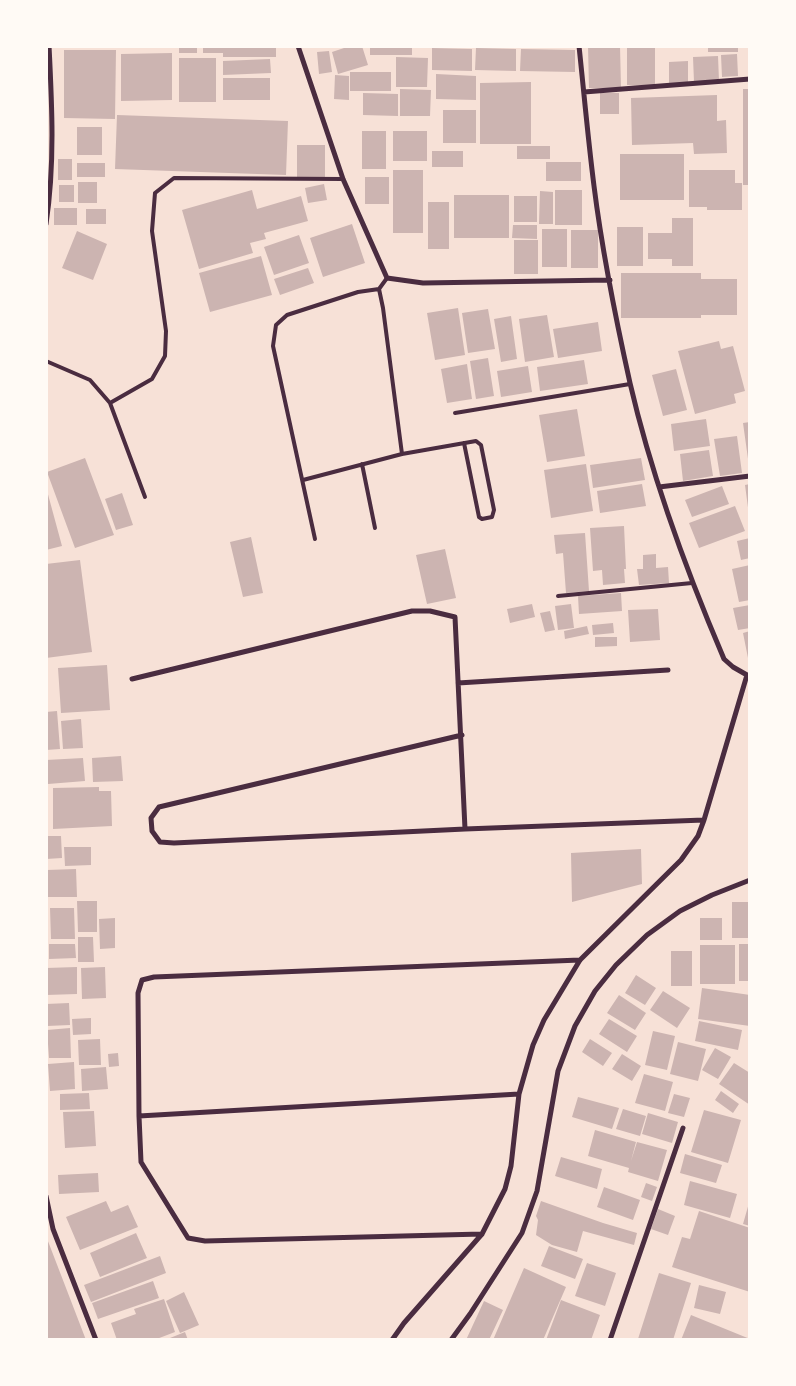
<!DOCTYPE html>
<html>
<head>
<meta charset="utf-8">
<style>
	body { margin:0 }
	#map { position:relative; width:796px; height:1386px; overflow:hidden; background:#f7e1d7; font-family:"Source Sans 3",sans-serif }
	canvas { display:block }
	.frame { position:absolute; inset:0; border:48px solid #fffaf5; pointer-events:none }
</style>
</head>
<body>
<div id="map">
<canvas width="796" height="1386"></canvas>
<div class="frame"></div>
</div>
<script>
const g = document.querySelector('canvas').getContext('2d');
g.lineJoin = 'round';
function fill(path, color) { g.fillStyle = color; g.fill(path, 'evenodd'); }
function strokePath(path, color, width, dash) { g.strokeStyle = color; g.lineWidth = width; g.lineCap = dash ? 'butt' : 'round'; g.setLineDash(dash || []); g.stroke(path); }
fill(new Path2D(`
	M179,46H197V53H179Z
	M203,46H276V57H223V53H203Z
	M350,46H362L368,65L338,74L332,52Z
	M370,46H412V55H370Z
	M588,46H620L621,88H589Z
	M627,46H655V86L627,85Z
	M708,46H738V52H708Z
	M432,48L472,49V71L432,70Z
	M476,48L516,49V71L475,70Z
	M521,49L575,50V72L520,71Z
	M64,50H116L115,119L64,118Z
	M329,51L332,72L319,74L317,52Z
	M172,53V100L121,101V54Z
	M737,54L738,76L722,77L721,55Z
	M718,56L719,81L694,82L693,57Z
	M396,57L428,58L427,87H396Z
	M179,58H216V102H179Z
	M270,59L271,73L223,75V61Z
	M688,61V83L669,84V62Z
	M350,72H391V91H350Z
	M436,74L476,76V100L436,99Z
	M335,75L349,76V100L334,99Z
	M223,78H270V100H223Z
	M531,82V144H480V83Z
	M400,89L431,90L430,116H400Z
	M743,89H750V185H743Z
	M363,93L398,94V116L363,115Z
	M600,93H619V114H600Z
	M717,95V121L726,120L727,153L694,154L693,143L632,145L631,98Z
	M443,110H476V143H443Z
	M117,115L288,121L286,175L115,169Z
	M77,127H102V155H77Z
	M362,131H386V169H362Z
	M393,131H427V161H393Z
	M297,145H325V177H297Z
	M517,146H550V159H517Z
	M432,151H463V167H432Z
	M620,154H684V200H620Z
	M58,159H72V180H58Z
	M546,162H581V181H546Z
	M77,163H105V177H77Z
	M393,170H423V233H393Z
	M689,170H735V183H742V210H707V207H689Z
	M365,177H389V204H365Z
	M78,182H97V203H78Z
	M324,184L327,200L308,203L305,188Z
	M59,185H74V202H59Z
	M252,190L257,209L301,196L308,221L264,233L266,239L250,243L253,253L199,269L182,210Z
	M555,190H582V225H555Z
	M540,191L553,192V224H539Z
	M454,195H509V238H454Z
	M514,196H537V222H514Z
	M428,202H449V249H428Z
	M54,208H77V225H54Z
	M86,209H106V224H86Z
	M672,218H693V266H672V259H648V233H672Z
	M352,224L365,263L323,277L310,238Z
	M513,225H537V239L512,238Z
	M617,227H643V266H617Z
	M542,229H567V267H542Z
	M571,230H598V268H571Z
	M77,231L107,244L93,280L62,268Z
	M299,235L309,263L274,275L264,247Z
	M514,240H538V274H514Z
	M261,256L272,295L210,312L199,273Z
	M308,268L314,283L280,295L274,279Z
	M621,273H701V279H737V315H701V318H621Z
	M458,308L465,355L435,360L427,313Z
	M488,309L495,349L468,353L462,313Z
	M547,315L554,357L525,362L519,319Z
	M511,316L517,359L501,362L494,319Z
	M598,322L602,351L558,358L553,329Z
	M719,341L721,349L733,346L745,391L734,394L736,403L695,414L678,351Z
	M488,358L494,396L476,399L470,361Z
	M584,360L588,384L540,391L537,367Z
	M467,364L472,399L447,403L441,369Z
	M528,366L532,392L501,397L497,371Z
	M676,369L687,410L663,416L652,375Z
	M577,409L585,456L547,462L539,415Z
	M706,419L710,446L674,451L671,424Z
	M750,422V465L749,466L743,423Z
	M737,436L742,473L720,476L714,439Z
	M709,450L713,476L683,481L680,454Z
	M85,458L114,535L75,548L47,472Z
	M641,458L645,480L593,488L590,465Z
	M586,464L593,511L551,518L544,470Z
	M642,484L646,506L600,513L597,491Z
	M750,484V515H749L745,485Z
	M722,486L729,504L692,517L685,500Z
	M46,487L62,546L46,550Z
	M122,493L133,525L116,530L105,499Z
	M735,506L745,531L699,548L689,523Z
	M624,526L626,569H624L625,583L603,585L602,570L593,571L590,528Z
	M585,533L589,591L566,593L563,553L556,554L554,535Z
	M251,537L263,593L243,597L230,542Z
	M750,538V558L741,560L737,541Z
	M445,549L456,598L427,604L416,555Z
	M656,554V568L668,567L669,583L639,585L637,569H643V555Z
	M80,560L92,652L46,658V564Z
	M750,565V600L739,602L732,569Z
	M621,593L622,611L579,614L578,596Z
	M532,604L535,617L510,623L507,609Z
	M571,604L574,628L558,630L555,606Z
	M750,605V628L738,630L733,608Z
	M658,609L660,640L630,642L628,610Z
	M550,611L555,630L545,632L540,613Z
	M613,623L614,633L593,635L592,625Z
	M587,626L589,634L565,639L564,631Z
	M750,631V662L749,663L743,633Z
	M595,637H617V646L595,647Z
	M107,665L110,710L61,713L58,668Z
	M57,711L60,749L46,750V712Z
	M81,719L83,748L63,749L61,721Z
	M121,756L123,781L93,782L92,758Z
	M83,758L85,781L48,784L46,760Z
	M99,787V791H111L112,826L53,829V788Z
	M46,836H61L62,858L46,859Z
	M64,847H91V865L65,866Z
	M641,849L642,884L572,902L571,853Z
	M76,869L77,897H48L47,870Z
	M77,901H97V932H78Z
	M732,902H750V938H732Z
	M50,908H74L75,939H51Z
	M115,918V948L100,949L99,919Z
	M700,918H722V940H700Z
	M78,937H93L94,962H78Z
	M49,944H75L76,958L49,959Z
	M739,944H750V981H739Z
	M700,945H735V984H700Z
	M671,951H692V986H671Z
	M77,967V994L46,995V968Z
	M105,967L106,998L82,999L81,968Z
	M636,975L656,988L645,1005L625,993Z
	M702,988L750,995V1026L698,1019Z
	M663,991L690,1008L677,1028L650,1010Z
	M619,995L646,1013L635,1030L607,1013Z
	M69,1003L70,1025L47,1026L46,1004Z
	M91,1018V1034L73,1035L72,1019Z
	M609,1019L637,1036L627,1052L599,1034Z
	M699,1021L742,1030L738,1050L695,1041Z
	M70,1028L71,1058H49L47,1030Z
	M653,1031L675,1036L667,1070L645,1065Z
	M100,1039L101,1065H79L78,1040Z
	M590,1039L612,1053L603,1066L582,1052Z
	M678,1042L706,1049L698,1081L670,1074Z
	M715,1048L731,1057L718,1079L702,1070Z
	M118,1053L119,1066L109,1067L108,1054Z
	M622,1054L641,1066L632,1081L612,1069Z
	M74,1062L75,1089L50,1091L48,1064Z
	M734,1063L750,1073V1105L719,1084Z
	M106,1067L108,1089L82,1091L81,1069Z
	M644,1074L673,1082L665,1111L635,1103Z
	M721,1091L739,1104L733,1113L715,1100Z
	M89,1093L90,1109L60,1110V1094Z
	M674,1094L690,1098L684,1117L668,1113Z
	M578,1097L619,1108L612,1129L572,1117Z
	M623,1109L646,1116L640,1136L616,1129Z
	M704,1110L741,1120L728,1163L691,1152Z
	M94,1111L96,1146L65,1148L63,1112Z
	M648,1113L678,1122L672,1143L642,1134Z
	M595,1130L636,1142L631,1161L637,1142L667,1150L658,1181L628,1172L629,1168L588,1156Z
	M685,1154L722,1165L716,1183L680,1173Z
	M561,1157L602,1169L597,1189L555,1176Z
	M98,1173L99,1192L59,1194L58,1175Z
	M690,1181L737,1194L730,1218L684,1205Z
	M646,1183L657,1187L652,1201L641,1197Z
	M604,1187L640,1200L633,1220L597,1207Z
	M106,1201L111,1212L128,1205L138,1227L80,1250L66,1217Z
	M541,1201L603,1223L637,1233L634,1245L583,1231L577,1252L552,1245L536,1235L538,1220L536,1216Z
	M749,1203H750V1226L743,1224Z
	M658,1209L675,1216L668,1235L651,1229Z
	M699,1211L750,1228V1292L672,1267L682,1237L690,1239Z
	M136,1233L147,1258L100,1277L90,1253Z
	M46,1236L86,1340H46Z
	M549,1246L583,1259L575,1279L541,1266Z
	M160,1256L166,1273L91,1302L84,1285Z
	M587,1263L616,1273L605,1306L575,1296Z
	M524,1268L566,1287L543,1340H493Z
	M659,1273L691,1283L673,1340H641L638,1339Z
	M153,1281L159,1298L98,1319L92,1303Z
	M699,1285L726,1292L720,1314L694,1308Z
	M184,1292L199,1325L180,1333L166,1301Z
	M164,1299L175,1332L154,1340H117L111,1323L136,1314L134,1309Z
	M561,1300L600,1315L591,1340H546Z
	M484,1301L503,1310L489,1340H466Z
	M691,1315L750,1339V1340H681Z
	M185,1332L188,1340H165Z`), '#ccb4b1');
strokePath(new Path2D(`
	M379,289L383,308L402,454
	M46,361L90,380L110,403L145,497
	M110,403L152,379L165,356L166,331L152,231L155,193L174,178L343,179
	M455,413L630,384
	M362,464L375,528
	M303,480L402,454L476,441L481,445L494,510L492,517L482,519L479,517L464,443
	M315,539L273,346L276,325L287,315L358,292L379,289L387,278
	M558,596L692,583`), '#4a2c40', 4);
strokePath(new Path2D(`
	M298,46L343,179L387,278L423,283L610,280
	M579,46C584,93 588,139 594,186C602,250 616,320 630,383C652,478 686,570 724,659L733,667L747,675
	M584,92L750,79
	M46,224C55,165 52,105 49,46
	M659,487L750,476
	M132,679L412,611H430L455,617L465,829
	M458,683L668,670
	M462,735L159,807L151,818L152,831L160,842L174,843L465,829L704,820L747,675
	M139,1116L138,993L142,980L154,977L580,960
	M46,1196L53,1229L96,1340
	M482,1234L205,1241L188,1238L141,1162L139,1116L519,1094
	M392,1340L404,1323L482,1234L505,1189L511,1166L519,1094L533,1045L544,1020L580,960L681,860L698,836L704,820
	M451,1340L470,1314L522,1233L537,1191L558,1071L575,1026L595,991L616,965L647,935L680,911L712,895L750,880
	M610,1340L683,1128`), '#4a2c40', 5);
</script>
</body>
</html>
